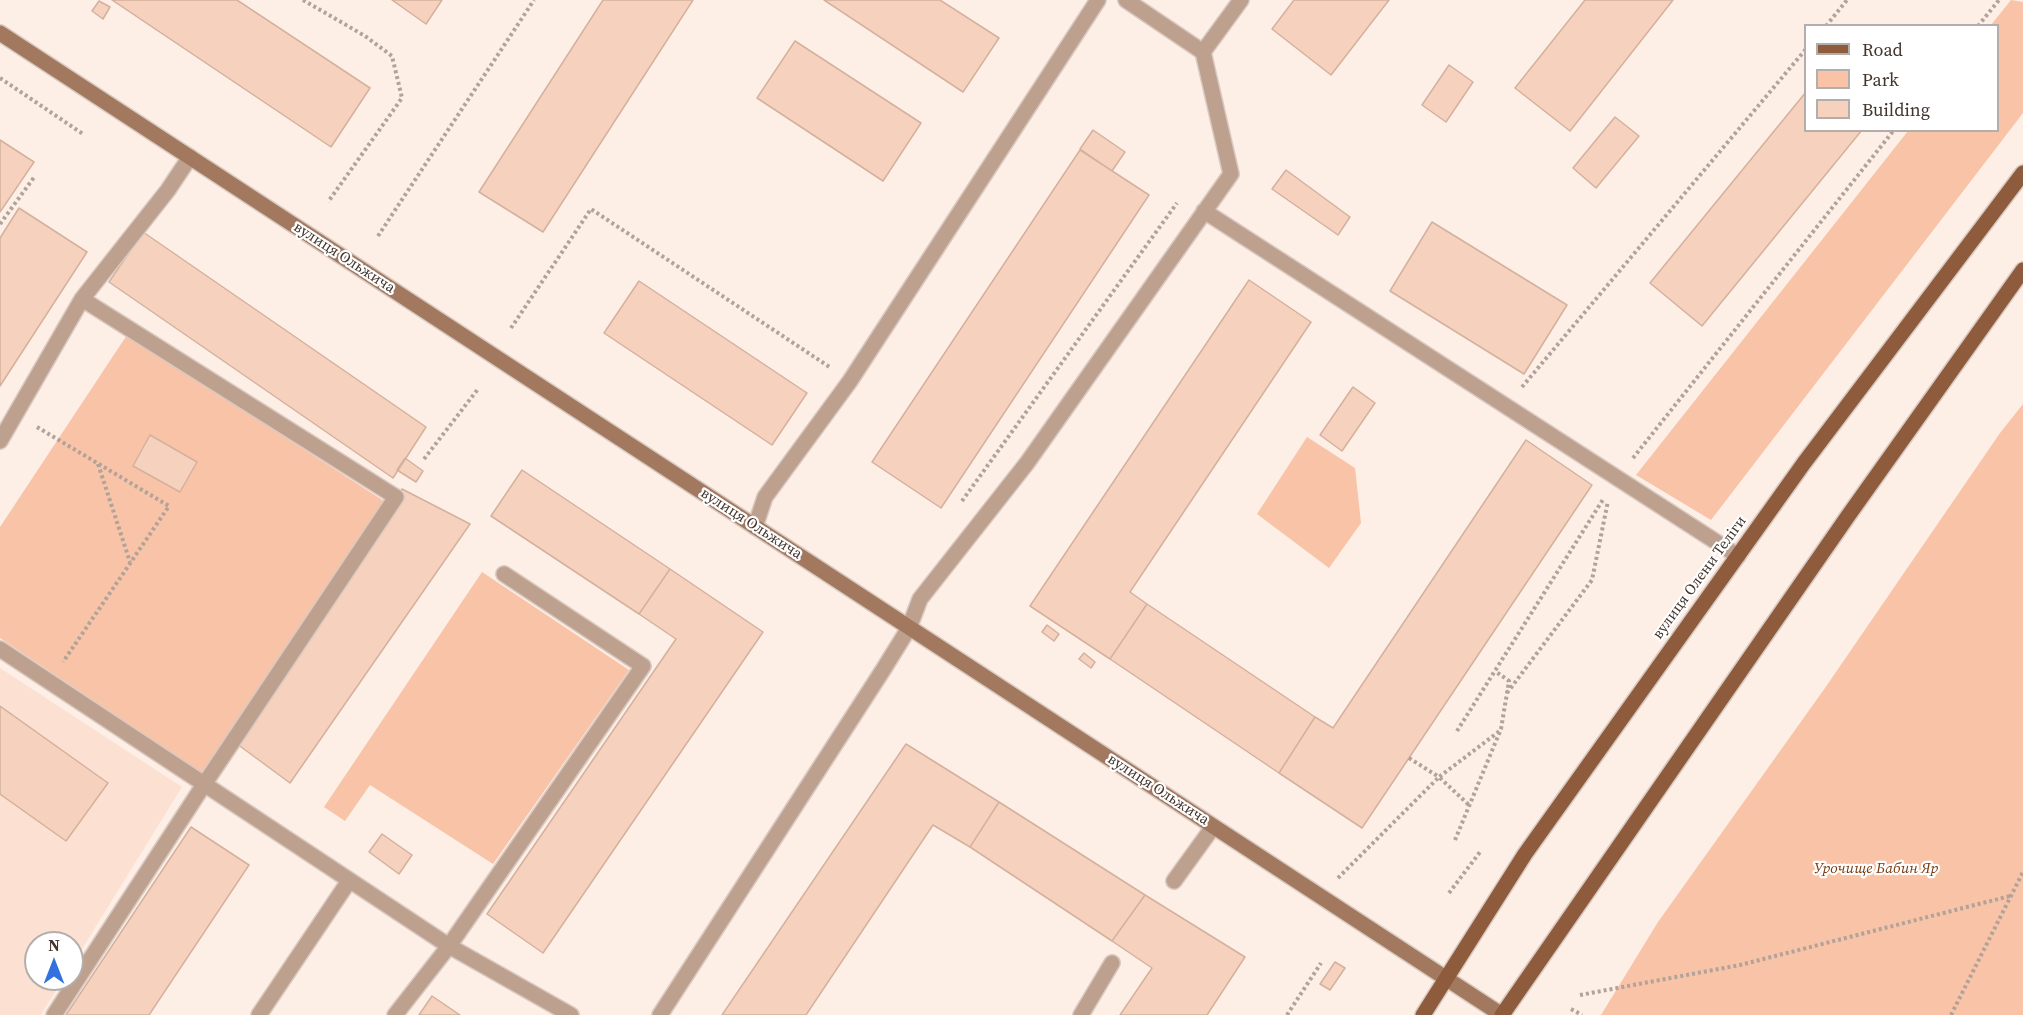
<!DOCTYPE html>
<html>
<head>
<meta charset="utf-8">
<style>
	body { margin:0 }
	#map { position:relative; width:2023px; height:1015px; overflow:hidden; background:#fdeee6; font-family:"Source Serif 4",serif }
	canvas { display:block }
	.legend { position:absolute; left:1804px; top:24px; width:195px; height:108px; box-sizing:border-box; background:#fff; border:2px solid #b4aeab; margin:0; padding:8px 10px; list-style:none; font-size:18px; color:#43352d }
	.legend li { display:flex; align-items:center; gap:12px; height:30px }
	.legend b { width:30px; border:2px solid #b4aeab }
	.north { position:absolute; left:24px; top:931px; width:60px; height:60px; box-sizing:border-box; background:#fff; border:2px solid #b4aeab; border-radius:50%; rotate:0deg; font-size:16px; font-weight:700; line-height:24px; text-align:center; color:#43352d }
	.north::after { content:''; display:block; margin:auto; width:21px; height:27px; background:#3371df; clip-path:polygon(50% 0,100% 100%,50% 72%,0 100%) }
</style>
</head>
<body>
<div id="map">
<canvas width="2023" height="1015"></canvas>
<ul class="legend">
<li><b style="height:8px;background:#8e5b3c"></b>Road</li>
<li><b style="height:16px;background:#f8c3a6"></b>Park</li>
<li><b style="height:16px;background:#f6d2be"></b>Building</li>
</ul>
<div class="north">N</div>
</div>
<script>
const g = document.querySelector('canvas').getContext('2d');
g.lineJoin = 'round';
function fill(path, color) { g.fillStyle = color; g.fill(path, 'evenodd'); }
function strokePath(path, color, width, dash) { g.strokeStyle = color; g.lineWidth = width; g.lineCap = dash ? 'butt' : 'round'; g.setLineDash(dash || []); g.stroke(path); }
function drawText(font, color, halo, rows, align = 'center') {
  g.font = font + ' "Source Serif 4",serif'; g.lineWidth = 4.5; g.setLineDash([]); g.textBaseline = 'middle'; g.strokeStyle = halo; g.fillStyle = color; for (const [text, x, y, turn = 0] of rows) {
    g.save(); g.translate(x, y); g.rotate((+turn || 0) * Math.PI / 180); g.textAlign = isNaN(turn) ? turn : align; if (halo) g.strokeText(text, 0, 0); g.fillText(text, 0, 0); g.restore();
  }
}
fill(new Path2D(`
	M0,668L182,787L72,965V943H36V979H63L41,1015H0Z`), '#fce1d2');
fill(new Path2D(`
	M2011,0L2023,2V113L1711,520L1636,475L1908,131L1998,130V26L1991,25Z
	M127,335L387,503L204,774L0,638V527Z
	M2023,404V1015H1601L1658,922L1825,688L2000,433Z
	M1307,437L1355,468L1361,523L1329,568L1257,514Z
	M482,572L629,670L493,864L370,785L345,821L324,807Z`), '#f8c3a6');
const building = new Path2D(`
	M112,0H237L370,88L331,147Z
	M392,0H442L426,24Z
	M603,0H693L543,232L479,192Z
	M824,0H940L999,38L963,92Z
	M1294,0H1389L1331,75L1272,29Z
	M1585,0H1673L1570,131L1515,88Z
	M99,1L110,7L103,19L92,11Z
	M795,41L921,123L883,181L757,98Z
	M1449,65L1473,82L1446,122L1422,105Z
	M1806,92V130H1862L1702,326L1650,283Z
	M1615,117L1639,136L1596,188L1573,168Z
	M1093,130L1125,152L1112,171L1080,149Z
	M0,140L34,162L0,212Z
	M1080,150L1149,195L941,508L872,462Z
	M1286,170L1350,217L1338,235L1272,189Z
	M19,208L87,252L0,386V238Z
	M1432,222L1567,305L1524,374L1390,291Z
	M143,232L426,427L393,478L109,282Z
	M1249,280L1311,322L1130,592L1147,604L1110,659L1030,606Z
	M639,281L807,393L772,445L604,333Z
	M1353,387L1375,403L1342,451L1320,435Z
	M150,435L197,462L180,492L133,466Z
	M1526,440L1592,485L1362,828L1279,773L1315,717L1333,728Z
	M405,458L423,471L416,482L397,470Z
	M522,470L670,569L639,614L491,516Z
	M402,489L470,524L290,783L233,741Z
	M670,569L763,632L543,953L487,914L676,639L639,614Z
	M1147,604L1315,717L1279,773L1110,659Z
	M1047,625L1059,634L1054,641L1042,632Z
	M1084,653L1095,662L1091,668L1079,659Z
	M0,706L108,783L66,841L0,794Z
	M906,744L999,802L970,847L933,825L806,1015H722Z
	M999,802L1145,895L1112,941L970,847Z
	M191,827L249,865L149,1015H66Z
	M382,834L412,855L399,874L369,852Z
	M1145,895L1245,957L1207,1015H1120L1152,968L1112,941Z
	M1335,962L1345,968L1330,990L1320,984Z
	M432,996L460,1015H419Z`);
fill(building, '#f6d2be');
strokePath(building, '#d4b19d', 1.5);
const lane = new Path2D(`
	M1126,0L1203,52
	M1204,211L1738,556
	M0,441L82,299L168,190L190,157
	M755,527L765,497L850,381L1098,0
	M0,649L449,946L571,1015
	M1174,881L1213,827
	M54,1015L205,783L396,497L82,299
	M259,1015L349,881
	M395,1015L449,946L643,666L504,574
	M660,1015L883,670L909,628L920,599L1027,463L1231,174L1203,52L1241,0
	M1081,1015L1112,963`);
const secondary = new Path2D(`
	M0,33L1502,1015`);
const primary = new Path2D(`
	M1423,1015L1525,854L1804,463L2023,173
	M1502,1015L1848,516L2023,270`);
strokePath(lane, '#d8c9c1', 18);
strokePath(secondary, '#d8c9c1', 18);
strokePath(primary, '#d8c9c1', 18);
strokePath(new Path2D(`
	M303,0L365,36L392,56L402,98L328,202
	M1826,26L1847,0
	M1978,26L1999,0
	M0,78L83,134
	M0,224L35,176
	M378,236L534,0
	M511,328L591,209L831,368
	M1522,387L1806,49
	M37,427L169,506L63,662
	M1633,458L1894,130
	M424,459L478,389
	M98,464L130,562
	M962,501L1177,203
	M1507,693L1592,580L1608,501
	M1457,731L1604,498
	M1409,758L1439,777L1501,730
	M1455,840L1501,729L1509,681L1495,671
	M1338,878L1439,777L1470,806
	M1449,893L1480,852
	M1580,995L1740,965L2010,896
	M1571,1009L1582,1015
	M1287,1015L1321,963
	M1951,1015L2023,872`), '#b1a29a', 4, [3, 3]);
strokePath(lane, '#bea08f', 15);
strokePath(secondary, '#a2785f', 15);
strokePath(primary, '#8e5b3c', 15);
drawText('15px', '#43352d', '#fff', [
	["вулиця Ольжича",344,258,33],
	["вулиця Ольжича",751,524,33],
	["вулиця Олени Теліги",1700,578,-54],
	["вулиця Ольжича",1158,790,33]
]);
drawText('italic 15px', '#773a0e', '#fff', [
	["Урочище Бабин Яр",1876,869]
]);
</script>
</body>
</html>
